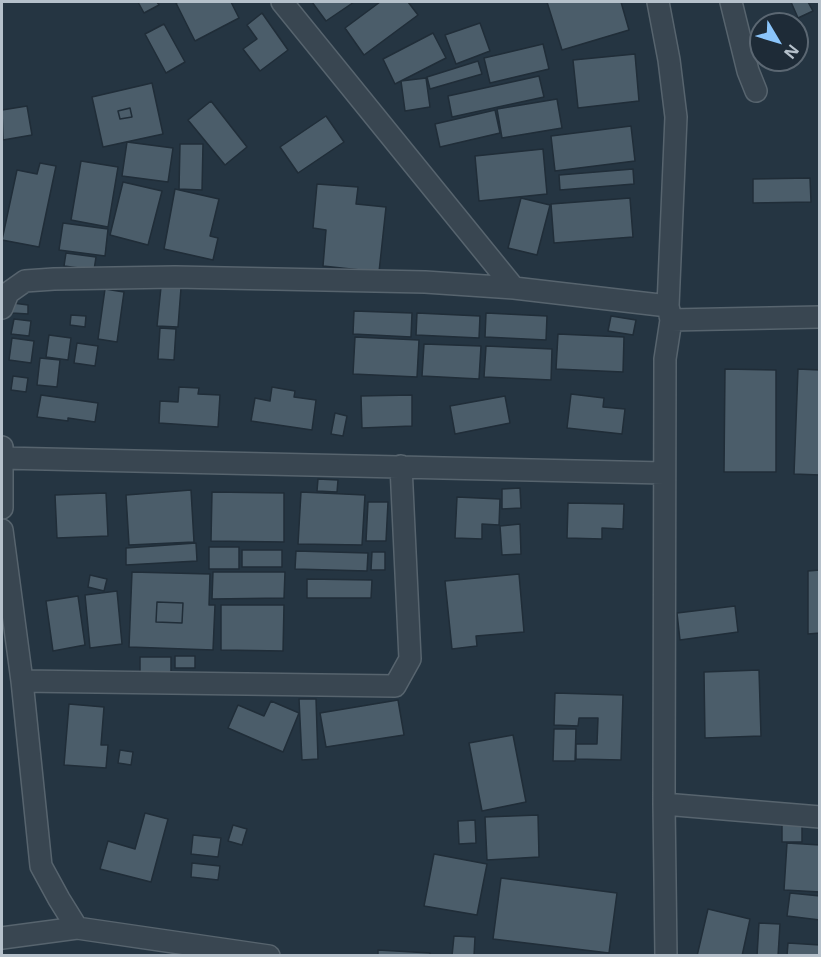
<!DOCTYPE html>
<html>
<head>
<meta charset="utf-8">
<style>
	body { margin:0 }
	#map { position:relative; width:821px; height:957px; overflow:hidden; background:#253542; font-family:"Open Sans",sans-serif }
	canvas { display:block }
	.frame { position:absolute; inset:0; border:3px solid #b6c1cb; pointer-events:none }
	.north { position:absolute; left:749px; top:12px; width:60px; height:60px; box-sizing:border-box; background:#1e2b37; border:2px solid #5b6772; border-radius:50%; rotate:128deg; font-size:16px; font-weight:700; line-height:24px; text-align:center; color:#b6c1cb }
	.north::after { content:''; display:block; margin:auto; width:21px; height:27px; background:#8bc5fb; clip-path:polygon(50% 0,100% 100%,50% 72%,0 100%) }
</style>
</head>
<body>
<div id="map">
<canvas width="821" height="957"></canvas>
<div class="frame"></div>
<div class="north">N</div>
</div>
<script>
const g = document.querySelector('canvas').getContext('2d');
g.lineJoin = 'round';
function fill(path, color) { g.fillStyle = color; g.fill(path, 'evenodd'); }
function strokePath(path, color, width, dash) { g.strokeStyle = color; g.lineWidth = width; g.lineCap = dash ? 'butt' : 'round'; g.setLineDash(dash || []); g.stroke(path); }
const building = new Path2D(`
	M138,2H157L159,5L144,13Z
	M179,2H231L239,18L195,41L176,3Z
	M312,2H354L326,21Z
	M380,2H408L418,15L364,55L345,28Z
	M547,2H621L629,30L562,50Z
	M791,2H808L813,11L798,18Z
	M262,13L288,50L260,71L243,49L257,39L247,25Z
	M480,23L490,51L456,64L445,35Z
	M164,24L185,62L166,73L145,34Z
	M433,33L446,58L395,84L383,59Z
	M543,44L549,69L490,83L484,58Z
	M635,54L639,101L578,108L573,60Z
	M478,61L482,74L430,89L427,77Z
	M539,76L544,97L452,117L448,96Z
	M426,78L430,107L405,111L401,81Z
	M152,83L163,134L103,147L92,97ZM130,108L132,117L120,119L118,111Z
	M557,99L562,128L502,138L497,109Z
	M211,101L247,147L225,165L188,120Z
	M27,106L32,135L3,140L2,110Z
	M130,108L132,117L120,119L118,111Z
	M495,110L500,133L440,147L435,124Z
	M326,116L344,142L298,173L280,147Z
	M631,126L635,161L555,171L551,136Z
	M127,142L173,148L168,182L122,176Z
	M180,144H203L202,190L179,189Z
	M543,149L547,194L479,201L475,156Z
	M81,161L118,167L108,227L71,220Z
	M40,163L56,166L39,247L2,240L17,170L37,174Z
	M633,169L634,184L560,190L559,175Z
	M810,178L811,202L753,203V179Z
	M123,182L162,191L148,245L110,235Z
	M317,184L358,187L356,204L386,207L379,272L323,266L326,230L313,228Z
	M175,189L219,199L210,236L218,238L213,260L164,249Z
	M521,198L550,205L537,255L508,248Z
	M630,198L633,237L554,243L551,204Z
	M63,223L108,229L105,256L59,250Z
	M66,253L96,257L94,270L64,266Z
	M161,287L181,288L178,327L157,326Z
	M105,289L124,292L117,342L98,339Z
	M13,303L28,305V314L12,313Z
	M354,311L412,313L411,337L353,334Z
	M417,313L480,316L479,338L416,335Z
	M486,313L547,316L546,340L485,337Z
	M71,315L86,316L85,327L70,325Z
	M611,316L636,320L633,335L608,331Z
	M14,319L31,321L29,336L11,334Z
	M160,328L176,329L174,360L158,359Z
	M558,334L624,337L623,372L556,369Z
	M49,335L71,338L68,360L46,357Z
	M355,337L419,340L417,377L353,374Z
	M12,338L34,341L31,363L9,360Z
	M77,343L98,346L95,366L74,363Z
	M424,344L481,346L479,379L422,376Z
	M486,346L552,349L551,380L484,377Z
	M40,358L60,360L57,387L37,385Z
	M725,369L776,370V472H724Z
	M798,369L820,370V475L794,474Z
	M13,376L28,378L26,392L11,390Z
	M179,387L199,388L198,394L220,395L218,427L159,423L160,401L178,402Z
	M272,387L295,391L294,397L316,400L312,430L251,421L255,398L270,401Z
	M571,394L604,398L603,407L625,409L622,434L567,428Z
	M41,395L98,403L95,422L68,418V421L37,417Z
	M412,395V426L362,428L361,396Z
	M505,396L510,423L455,434L450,406Z
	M335,413L347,416L343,436L331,434Z
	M318,479L338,480L337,492L317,491Z
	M520,488L521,508L502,509V489Z
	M191,490L194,542L129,545L126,495Z
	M212,492L284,493V542L211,541Z
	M301,492L365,495L362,545L298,544Z
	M106,493L108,536L57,538L55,495Z
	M457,497L500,499L499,525L482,524V539L455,538Z
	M368,502H388L386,541H366Z
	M568,503L624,504L623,529L602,528V539L567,538Z
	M520,524L521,554L502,555L500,526Z
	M196,543L197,561L126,565V548Z
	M209,547H239V569H209Z
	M242,550H282V567H242Z
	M296,551L368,553L367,571L295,569Z
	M372,552H385V570H371Z
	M820,570V633L808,634V571Z
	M132,572L210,574L209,605H215L213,650L129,647ZM157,602L183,603L182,623L156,622Z
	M213,572H285L284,598L212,599Z
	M519,574L524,632L476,636L477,646L452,649L445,581Z
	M90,575L107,579L104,591L88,587Z
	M307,579L372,580L371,598H307Z
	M117,591L122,644L90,648L85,595Z
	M78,596L85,645L53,651L46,601Z
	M157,602L183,603L182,623L156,622Z
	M221,605H284L283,651L221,650Z
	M735,606L738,632L680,640L677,613Z
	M175,656H195V668H175Z
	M140,657H171V674L140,675Z
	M759,670L761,736L705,738L704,672Z
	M555,693L623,695L621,760L576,759V744H597L598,718H579L578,726L554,725Z
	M299,699H316L318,759L302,760Z
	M398,700L404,735L326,747L320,713Z
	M271,701L299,713L283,752L228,728L238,705L264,716Z
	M69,704L104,707L101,745H108L106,768L64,765Z
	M554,729H576L575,761H553Z
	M513,735L526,802L482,811L469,743Z
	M120,750L133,752L131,765L118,763Z
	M145,813L168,819L151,882L100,869L108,841L135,849Z
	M538,815L539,857L487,860L485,817Z
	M475,820L476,843L459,844L458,821Z
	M782,824H802V842H782Z
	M233,825L247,829L242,845L228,841Z
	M193,835L221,838L218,857L191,854Z
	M787,843L820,845V892L784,890Z
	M434,854L487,864L477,915L424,906Z
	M192,863L220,866L218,880L191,877Z
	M501,878L617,893L609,953L493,939Z
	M790,893L820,896V920L787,916Z
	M708,909L750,919L742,956H697Z
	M759,923L780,924L778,956H757Z
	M454,936L475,937L474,956H452Z
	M788,943L820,945V956H787Z
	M378,950L430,953V956H378Z`);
fill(building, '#4b5d6a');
strokePath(building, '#202d38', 1.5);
const minor = new Path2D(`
	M282,2L514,288
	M658,2L669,60L676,117L668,306L671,320L665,359L664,804L666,956
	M731,2L748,71L756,91
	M2,308L8,293L25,281L54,279L175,277L425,282L514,288L668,306
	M671,320L820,317
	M2,447V508
	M2,458L664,473
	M2,530L22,681L41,866L59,899L77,928
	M22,681L395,686L410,659L401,466
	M664,804L820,817
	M2,938L77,928L269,956`);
strokePath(minor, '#57646e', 24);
strokePath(minor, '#394651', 21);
</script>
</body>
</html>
